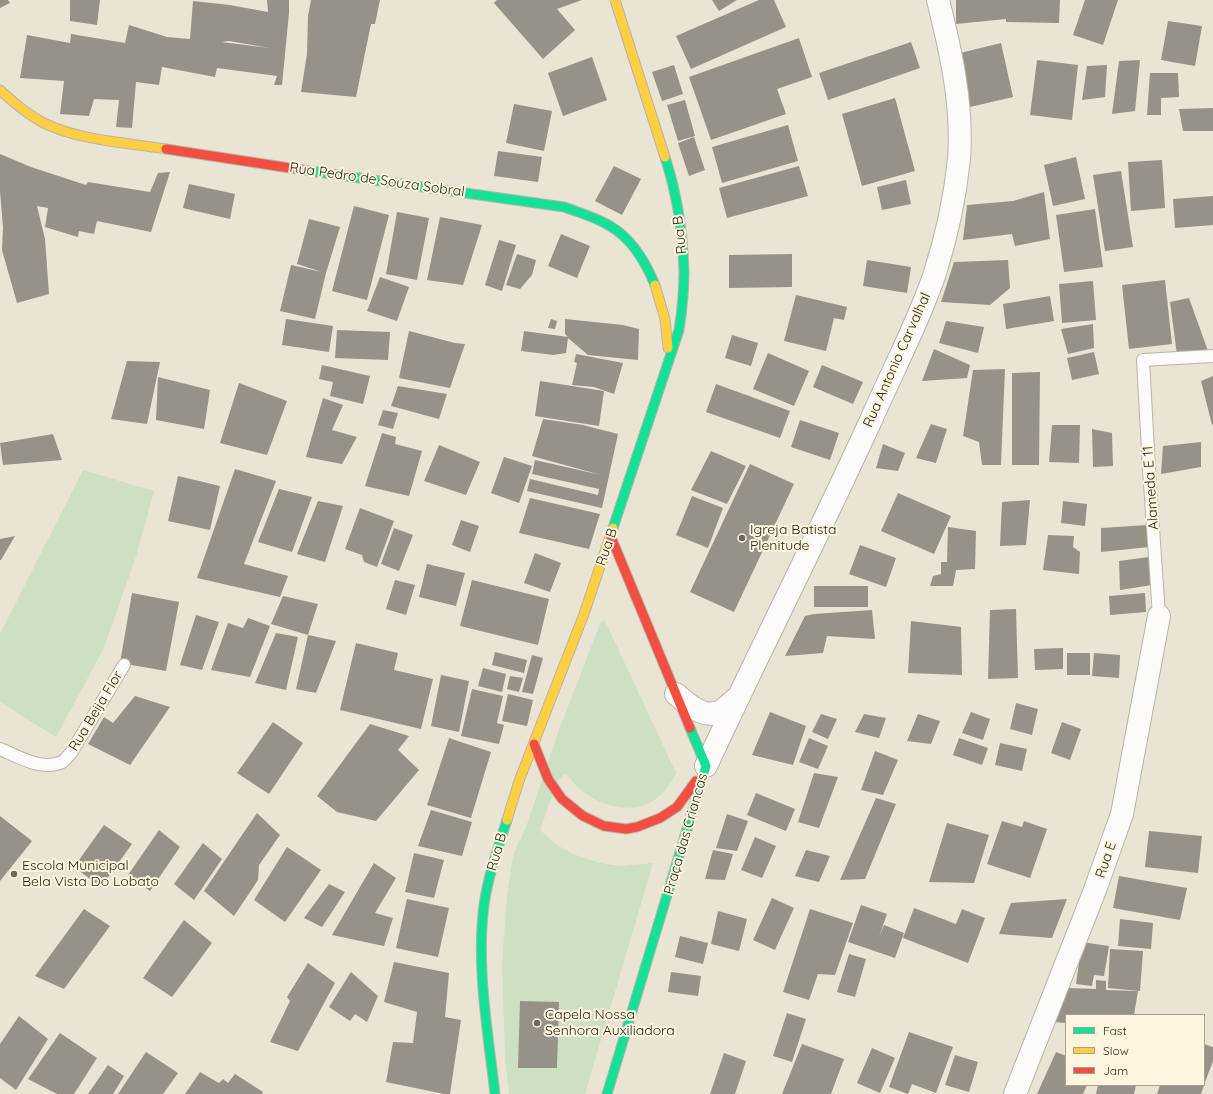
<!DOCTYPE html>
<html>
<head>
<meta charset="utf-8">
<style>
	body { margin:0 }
	#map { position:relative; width:1213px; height:1094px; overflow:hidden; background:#eae4d5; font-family:Quicksand,sans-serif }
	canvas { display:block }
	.legend { position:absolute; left:1065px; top:1014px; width:140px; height:72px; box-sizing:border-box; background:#fef5df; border:1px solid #a9a291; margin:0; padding:5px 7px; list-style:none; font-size:12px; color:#29251b }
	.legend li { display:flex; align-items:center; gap:8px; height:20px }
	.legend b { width:20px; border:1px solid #a9a291 }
</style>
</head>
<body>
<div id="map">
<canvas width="1213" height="1094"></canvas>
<ul class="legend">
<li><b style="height:5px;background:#16e098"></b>Fast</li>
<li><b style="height:5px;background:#ffcf43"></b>Slow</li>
<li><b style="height:5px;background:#f24e42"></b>Jam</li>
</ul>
</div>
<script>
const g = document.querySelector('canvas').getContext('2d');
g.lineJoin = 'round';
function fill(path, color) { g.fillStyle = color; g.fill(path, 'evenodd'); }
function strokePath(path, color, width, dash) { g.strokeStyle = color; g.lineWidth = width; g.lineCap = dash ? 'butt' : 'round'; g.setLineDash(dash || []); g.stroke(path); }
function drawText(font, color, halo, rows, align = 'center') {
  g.font = font + ' Quicksand,sans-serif'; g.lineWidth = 4; g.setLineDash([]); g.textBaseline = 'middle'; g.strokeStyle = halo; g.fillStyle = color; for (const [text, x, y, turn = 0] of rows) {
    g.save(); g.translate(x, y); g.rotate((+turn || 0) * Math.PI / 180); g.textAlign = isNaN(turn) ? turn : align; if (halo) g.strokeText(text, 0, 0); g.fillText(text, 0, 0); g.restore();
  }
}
fill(new Path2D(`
	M83,470L154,491L135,560L103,650L56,737L0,702V634Z
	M604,620L607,625L676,773C657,815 618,816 583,792C577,788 572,780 566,774L563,775L557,782L540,830L557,845L573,854L590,860L605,864L622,866L653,863L585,1094H509L505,1056L502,963L507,896L513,855L526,827L560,727L600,624Z`), '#cde0c4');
fill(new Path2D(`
	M0,0H8L10,3L0,8Z
	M70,0H100L97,25L70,21Z
	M267,0H289V13L282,85H274L277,76L217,68L215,77L162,67L159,85L136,82L132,128L116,127L119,100L94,99L89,116L60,114L64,81L20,78L27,35L70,43L71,34L125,43L129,25L167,37L190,39L193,1L230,5L268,12ZM229,41L270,48L221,42Z
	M311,0H380L375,24H371L356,97L301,92L307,54L308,16Z
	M497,0H582L557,9L575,30L543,59L494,3Z
	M712,0H737L719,11Z
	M759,0H774L786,27L691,69L676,36Z
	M956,0H1060L1059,23L1006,22V19L956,24Z
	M1085,0H1118L1103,45L1073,35Z
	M1168,21L1202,26L1195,66L1161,60Z
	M799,38L812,77L777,89L786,114L711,140L689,77Z
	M911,42L920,68L828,100L819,73Z
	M1001,43L1013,97L970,107L956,54Z
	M592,57L607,100L563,116L548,73Z
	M1037,60L1078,65L1072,120L1030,115Z
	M1140,60L1135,111L1112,114L1119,61Z
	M674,65L683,94L662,101L652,72Z
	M1107,65L1105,97L1082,100L1087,66Z
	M1150,73H1178L1179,97L1161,98V115H1147Z
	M895,98L915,171L862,186L842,114Z
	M685,100L695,136L678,141L667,105Z
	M514,104L552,111L544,151L506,143Z
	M1213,108V131H1183L1179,109Z
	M788,125L798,161L722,183L712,147Z
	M694,137L705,170L689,176L678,143Z
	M498,151L542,157L538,182L494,176Z
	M0,154L31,167L86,185L88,182L150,192L158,173L170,172L151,232L97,221L94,234L79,231L78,237L45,227L48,208L37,206L45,239L49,294L17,303L2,250L3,227L0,191Z
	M1076,157L1085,199L1053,206L1044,165Z
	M1162,160L1165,208L1131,211L1128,162Z
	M614,166L641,179L622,215L595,201Z
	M799,166L808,196L727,218L719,188Z
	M1121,171L1133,247L1105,251L1093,175Z
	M906,180L911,204L882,210L877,187Z
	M189,184L235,194L230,219L183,208Z
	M1044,192L1050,239L1015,246L1012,234L963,240L967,205L1013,201Z
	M1213,196V225L1175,228L1173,199Z
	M354,206L389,215L367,300L332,291Z
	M1095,209L1103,267L1064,272L1056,215Z
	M397,212L429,218L417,280L386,274Z
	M440,217L482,225L463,285L427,280Z
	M309,219L340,227L326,273L315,319L280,311L291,265L322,272L297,264Z
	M561,234L590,246L577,278L548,266Z
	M499,240L516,245L502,291L485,285Z
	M517,254L536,260L532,275L520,289L506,285Z
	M792,254V287L729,288V255Z
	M867,260L911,267L907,293L863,286Z
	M1008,260L1010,288L990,305L941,302L954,262Z
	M380,277L409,287L397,321L367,311Z
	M1165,280L1172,344L1129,349L1122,285Z
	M1093,281L1096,320L1062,323L1059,284Z
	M796,295L847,307L844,320L834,318L826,351L784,341Z
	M1050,296L1054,321L1006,329L1003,304Z
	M1189,298L1208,351L1177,355L1170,302Z
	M286,319L333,326L329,352L282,345Z
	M551,319L557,321L555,329L548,328Z
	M565,319L623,325L639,329L638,360L588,355L568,338L566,353L553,355L521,351L524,331L568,337L565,334Z
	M946,321L984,327L978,353L939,343Z
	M1093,324L1094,348L1068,354L1061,329Z
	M337,330L390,332L388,360L335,358Z
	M409,331L455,343L465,344L450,388L399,378Z
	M732,335L758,343L751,366L725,358Z
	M934,349L970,365L967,378L922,381Z
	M1094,352L1099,374L1072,380L1067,358Z
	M768,353L809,371L794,406L753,389Z
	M576,354L623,363L614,394L594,387L572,385L577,363L574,362Z
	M127,361L160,362L147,424L111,419Z
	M322,365L370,376L363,404L330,396L333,382L319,379Z
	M822,365L863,382L853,404L813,387Z
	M1005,369L1001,465H982L979,442L963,436L973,370Z
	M1040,372L1039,465H1012V373Z
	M1213,376V425H1212L1201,381Z
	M158,377L210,390L204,429L156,420Z
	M540,381L604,391L599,426L535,416Z
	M239,383L287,401L267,455L220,443Z
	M716,384L790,411L780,438L706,412Z
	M398,386L447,394L439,419L391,406Z
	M323,398L343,405L332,430L357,437L342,464L306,457Z
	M383,410L398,413L393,429L378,425Z
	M543,419L583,425L618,434L602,508L527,491L530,479L598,495L599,489L532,474L535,460L601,475L532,456Z
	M800,420L839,433L830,460L791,447Z
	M931,424L947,429L936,463L916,458Z
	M1052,425H1080L1079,463L1049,462Z
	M1092,429L1112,433L1113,466L1093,467Z
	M382,433L396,437L395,444L422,451L409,496L365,486Z
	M53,434L62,460L3,465L0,443Z
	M1201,442V467L1161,474L1163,446Z
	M883,444L905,453L898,471L876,468Z
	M439,445L480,462L466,495L424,481Z
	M711,451L746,466L727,504L691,490Z
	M504,457L532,466L519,503L491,493Z
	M750,464L794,484L734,612L690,592Z
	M235,469L276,481L244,564L288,576L280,597L197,578Z
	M178,476L220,486L210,530L168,521Z
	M279,489L312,497L292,552L258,542Z
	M898,493L951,516L934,554L881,531Z
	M692,496L723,508L708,548L676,535Z
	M530,498L600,514L589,549L519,533Z
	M1030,500L1026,545L1000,546L1002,502Z
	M318,501L343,506L325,562L297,554Z
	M1063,501L1087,504L1085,526L1061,523Z
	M360,508L394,521L377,567L364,562L362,555L345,549Z
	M461,520L479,526L470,552L452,545Z
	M1147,525L1149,547L1101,552V528Z
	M948,527L976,531L975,569L956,570L953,586H930L933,576L941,574V562H947Z
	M394,528L413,535L399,571L381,564Z
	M1048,535L1074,536L1073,547L1080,552L1079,574L1043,570Z
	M15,536L1,560H0V539Z
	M860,545L896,558L886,587L849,574Z
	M535,553L561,563L550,592L524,583Z
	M1149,557L1152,585L1120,590L1119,561Z
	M427,564L465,573L456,606L419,597Z
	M395,580L415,585L406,615L386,609Z
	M472,580L549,599L538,645L460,626Z
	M814,586H868V607H814Z
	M132,593L179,602L166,671L120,663Z
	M1145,593L1146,612L1110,615L1109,596Z
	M283,596L318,604L308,635L271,624Z
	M1016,609L1018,678L988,679L990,610Z
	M872,610L875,639L827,636L823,653L785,656L805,616L814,614Z
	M196,615L219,622L202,670L180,665Z
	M248,618L270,626L250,677L211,670L228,623L243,628Z
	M911,621L961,627L962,675L908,673Z
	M276,633L298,637L286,690L255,683Z
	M308,635L336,641L316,693L296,689Z
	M356,643L398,653L394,670L433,679L421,729L340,710Z
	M1063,648V669L1035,670L1034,649Z
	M495,652L527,660L524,673L492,665Z
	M1067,653H1090V675H1067Z
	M1094,653L1120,655L1119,678L1092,676Z
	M532,655L543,658L533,694L522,692Z
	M483,668L506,674L502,692L478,686Z
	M441,675L469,681L459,732L431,726Z
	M510,676L523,678L519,692L507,689Z
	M472,689L503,696L497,723L504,725L499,744L461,736Z
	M508,694L533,700L527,726L502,721Z
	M135,696L170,707L130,765L88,744L104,717L113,723Z
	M1016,703L1038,709L1032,735L1010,729Z
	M770,712L806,726L793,765L752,755Z
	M971,712L990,719L983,740L962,733Z
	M821,714L837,719L828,739L812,732Z
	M864,714L886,718L879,738L855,732Z
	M918,714L940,721L931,744L907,741Z
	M273,722L303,743L269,794L237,773Z
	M1062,722L1081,729L1070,760L1051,753Z
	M370,724L409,736L398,750L419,770L376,821L337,812L317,796Z
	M449,738L491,752L471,818L427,805Z
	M809,738L828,746L818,769L799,762Z
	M959,738L988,748L982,765L953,755Z
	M1000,743L1027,749L1022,771L995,765Z
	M875,751L898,760L883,795L861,790Z
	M814,773L838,777L819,828L798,822Z
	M756,793L795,809L786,831L747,815Z
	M876,798L896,804L865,879L840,880Z
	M431,810L472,822L462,856L418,846Z
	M257,813L280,835L259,865L258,880L234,916L204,891Z
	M727,814L748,821L737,851L716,848Z
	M0,816L32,841L0,881Z
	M1002,821L1022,827L1024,821L1047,829L1030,878L987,864Z
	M947,823L989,835L974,883L929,882Z
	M104,825L132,844L101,887L74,867Z
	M159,830L180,847L150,891L128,875Z
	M1149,831L1202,836L1198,873L1145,867Z
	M755,837L776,846L762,878L741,870Z
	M203,843L222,859L194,900L174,884Z
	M287,847L321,870L285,922L254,900Z
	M713,850L733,854L725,880L705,879Z
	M806,850L830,856L819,882L795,876Z
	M414,853L444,860L434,898L405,892Z
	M374,863L396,878L375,913L393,918L384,946L332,935Z
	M1119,876L1187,888L1180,920L1113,908Z
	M329,884L345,892L322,927L304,918Z
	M772,898L794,908L775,950L753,940Z
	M407,899L449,908L438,957L396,948Z
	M1067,899L1052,938L999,934L1011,903Z
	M861,905L887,914L879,937L884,925L904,933L895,958L848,942Z
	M914,908L956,924L962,909L985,918L968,963L903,938Z
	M84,909L110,926L64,989L35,976Z
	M810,909L853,923L835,975L818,974L809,1000L783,992Z
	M718,911L747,919L739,951L711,944Z
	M1120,919L1153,923L1151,949L1118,946Z
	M184,920L212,943L172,997L143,978Z
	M680,936L708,943L703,964L675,957Z
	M1082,942L1109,946L1104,976L1094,975L1092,986L1076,984Z
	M1110,949L1143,951L1140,991L1108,988Z
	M849,954L866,959L855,997L837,992Z
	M394,962L449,973L445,1017L461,1020L450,1094H444L386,1082L393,1042L413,1043L417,1012L384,1002Z
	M308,963L335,983L298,1051L270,1042L290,1001L287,997Z
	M351,972L378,996L367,1022L355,1014L350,1021L329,1007Z
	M671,972L701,976L698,996L668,992Z
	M1096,980L1106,981V990L1138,991L1134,1015H1066V1023L1054,1022L1069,988L1096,989Z
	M520,1001L559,1002L557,1068H518Z
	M787,1013L806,1019L792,1062L773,1056Z
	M19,1016L48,1039L16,1090L0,1078V1044Z
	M909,1032L953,1047L936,1093L912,1084L908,1094L889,1087Z
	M60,1033L97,1058L74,1094H57L28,1079Z
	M802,1044L844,1059L831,1094H782Z
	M1204,1044L1213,1047V1061L1204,1085Z
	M872,1048L895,1058L880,1093L857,1083Z
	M146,1052L178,1073L163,1094H118Z
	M1056,1052L1066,1056V1085H1087L1083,1094H1037Z
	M724,1053L746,1061L735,1094H710Z
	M955,1055L978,1062L969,1092L945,1085Z
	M108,1065L124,1076L113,1094H88Z
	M200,1072L219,1083L223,1079L228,1083L235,1074L263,1092L262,1094H185Z
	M1098,1085H1136L1134,1094H1096Z
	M1160,1085H1204L1201,1094H1157Z`), '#979287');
const lane = new Path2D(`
	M1159,616L1149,469L1143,360L1213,356
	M0,749C19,757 41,771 62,762C65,760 68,756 71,753L124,665`);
const street = new Path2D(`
	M676,694C689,705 705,721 723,710C728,706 733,701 738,697
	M706,766C760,650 818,536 871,420C892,372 917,325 934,276C946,239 955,198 959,159C963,105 951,52 938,0
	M1015,1094L1095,890L1122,814L1159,616`);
const fast = new Path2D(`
	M303,170L564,207C580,213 596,217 610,226C631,238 646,263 655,285
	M613,528L679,330C682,311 684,292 684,272C683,234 677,194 665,157
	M495,1094C488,1032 476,967 484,905C488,876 498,848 507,820
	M607,1094L706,766L690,728`);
const slow = new Path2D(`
	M615,0L665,157
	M0,90C13,102 28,115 44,123C77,140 129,143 166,149
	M655,285L665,319L668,348
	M507,820L519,781L584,614L613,528`);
const jam = new Path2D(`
	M166,149L303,170
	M611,537L690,728
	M534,744L548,779L562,799L583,816L604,826L626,829L637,827L660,818L677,807L696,781`);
strokePath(lane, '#b8b4a8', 14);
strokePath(street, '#b8b4a8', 24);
strokePath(fast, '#b8b4a8', 11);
strokePath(slow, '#b8b4a8', 11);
strokePath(jam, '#b8b4a8', 11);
strokePath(lane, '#fcfbf9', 12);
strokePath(street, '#fcfbf9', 22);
strokePath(fast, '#16e098', 9);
strokePath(slow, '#ffcf43', 9);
strokePath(jam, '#f24e42', 9);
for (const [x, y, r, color] of [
	[742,538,4,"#6d685c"],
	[14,874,4,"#6d685c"],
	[537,1023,4,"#6d685c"]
]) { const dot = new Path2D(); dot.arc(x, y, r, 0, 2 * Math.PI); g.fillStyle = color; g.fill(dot); strokePath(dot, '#fef5df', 1.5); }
drawText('14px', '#29251b', '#fef5df', [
	["Rua Pedro de Souza Sobral",377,180,8],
	["Rua B",680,235,-96],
	["Rua Antonio Carvalhal",897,360,-66],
	["Alameda E 11",1151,488,-94],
	["Rua B",607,547,-71],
	["Rua Beija Flor",96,711,-59],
	["Praça das Criancas",686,834,-74],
	["Rua B",497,852,-74],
	["Rua E",1106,860,-71]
]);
drawText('14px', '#29251b', '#fef5df', [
	["Igreja Batista",750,530],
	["Plenitude",750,546],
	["Escola Municipal",22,866],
	["Bela Vista Do Lobato",22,882],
	["Capela Nossa",545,1015],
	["Senhora Auxiliadora",545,1031]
], 'left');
</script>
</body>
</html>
